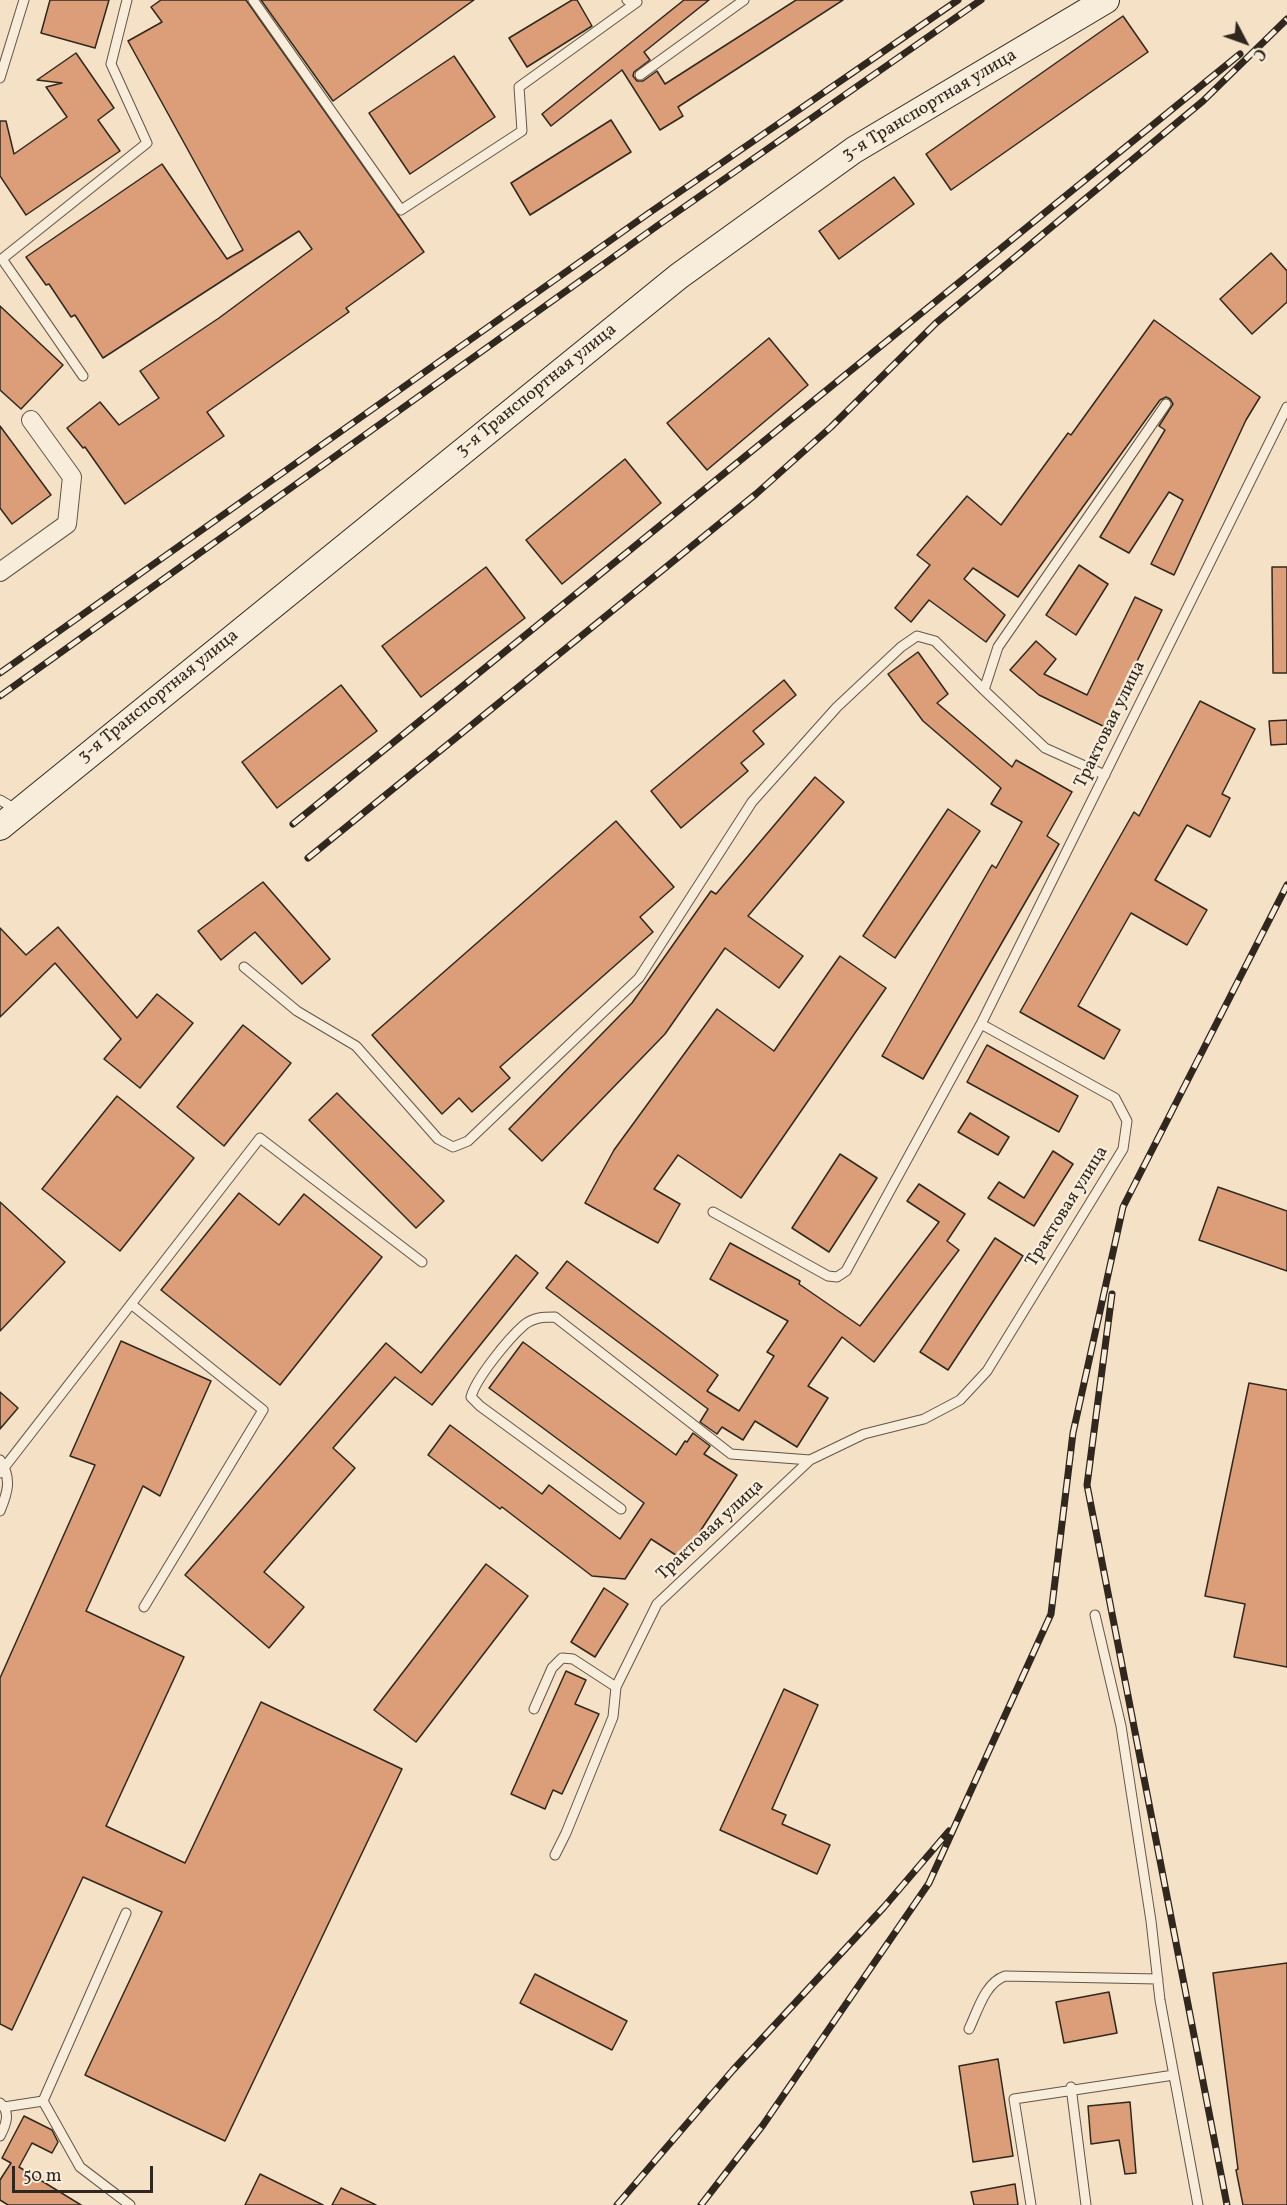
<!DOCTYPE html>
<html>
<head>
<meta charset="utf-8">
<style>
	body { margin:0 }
	#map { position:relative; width:1287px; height:2205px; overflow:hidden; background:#f4e1c6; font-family:Vollkorn,serif }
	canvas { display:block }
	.north { position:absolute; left:1215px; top:12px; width:60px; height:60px; -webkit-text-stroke:4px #f8ecda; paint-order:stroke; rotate:131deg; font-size:16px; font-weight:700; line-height:24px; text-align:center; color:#30281e }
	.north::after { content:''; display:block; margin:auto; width:21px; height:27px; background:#30281e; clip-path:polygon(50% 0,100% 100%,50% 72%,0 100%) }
	.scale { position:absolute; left:12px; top:2166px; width:141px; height:27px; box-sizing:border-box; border:3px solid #30281e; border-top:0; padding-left:8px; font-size:18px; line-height:21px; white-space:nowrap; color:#30281e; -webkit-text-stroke:4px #f8ecda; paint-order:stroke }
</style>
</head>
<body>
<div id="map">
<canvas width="1287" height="2205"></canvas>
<div class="north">С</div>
<div class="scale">50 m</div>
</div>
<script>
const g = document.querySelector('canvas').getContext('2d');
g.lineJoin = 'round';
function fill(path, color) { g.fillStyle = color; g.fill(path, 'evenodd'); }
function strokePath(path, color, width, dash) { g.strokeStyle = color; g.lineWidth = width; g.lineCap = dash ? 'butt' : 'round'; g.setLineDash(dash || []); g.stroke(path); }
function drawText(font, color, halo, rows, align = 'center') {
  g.font = font + ' Vollkorn,serif'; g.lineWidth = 5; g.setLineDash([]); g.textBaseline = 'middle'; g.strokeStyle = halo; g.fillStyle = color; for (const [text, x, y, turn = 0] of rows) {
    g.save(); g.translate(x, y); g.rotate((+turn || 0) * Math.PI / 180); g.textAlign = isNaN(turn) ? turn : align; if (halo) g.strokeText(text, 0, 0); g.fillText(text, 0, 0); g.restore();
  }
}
const building = new Path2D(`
	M50,0H109L95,48L41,33Z
	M161,0H246L424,252L346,308L349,312L207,412L224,436L125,504L85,447L83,448L67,428L100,402L119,425L159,398L140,371L219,318L312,249L299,231L103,358L75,315L71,317L49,284L46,285L26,257L162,164L227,259L243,250L128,41L162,22L151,7Z
	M261,0H474L333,101Z
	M572,0H577L592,26L527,67L509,38Z
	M684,0H709L644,52L650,60L634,72L633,76L637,81H643L657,71L665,84L796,0H843L678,107L683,116L660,130L622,70L551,126L542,114Z
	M1123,16L1148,52L951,190L926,154Z
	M76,53L114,108L98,120L120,151L26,215L0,176V121H6L14,154L67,117L46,87L62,83L37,80Z
	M454,56L495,117L410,174L369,113Z
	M611,120L631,152L530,215L511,183Z
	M894,177L914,204L839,259L819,231Z
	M1271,253L1287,271V302L1252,334L1220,299Z
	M0,306L63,365L21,409L0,390Z
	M1154,320L1260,397L1246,420L1174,575L1151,564L1183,500L1169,492L1129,553L1100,537L1165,430L1159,426L1173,404L1170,399L1166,397L1160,400L1018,597L973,568L964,579L1005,615L986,642L929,600L911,622L895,608L930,565L917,555L967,496L1001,525L1068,433L1071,435Z
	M769,338L808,385L707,470L667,423Z
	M0,426L51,495L12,524L0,508Z
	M625,459L661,503L562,584L526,540Z
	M1079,565L1108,584L1076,635L1046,615Z
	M486,567L525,618L421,697L382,646Z
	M1272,567H1287V673H1273Z
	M1135,597L1162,610L1105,727L1039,695L1010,670L1036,641L1056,659L1044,674L1087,695Z
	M918,652L948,694L937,703L1012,767L1016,760L1072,792L1047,836L1059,844L923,1079L882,1056L992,865L996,868L1022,822L991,804L1001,788L923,721L888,674Z
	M784,680L796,695L753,731L764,744L741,763L748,771L681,828L651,791Z
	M341,685L377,731L277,808L242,762Z
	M1200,701L1255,729L1222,794L1230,798L1210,837L1187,825L1155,880L1207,910L1187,945L1131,913L1078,1006L1120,1030L1104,1059L1020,1012L1134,812L1139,816Z
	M1287,720V744L1271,745L1269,721Z
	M815,777L844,802L748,916L803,956L779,988L725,948L665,1034L542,1161L509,1129L632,1003L711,891L716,894Z
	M948,809L980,831L895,958L863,936Z
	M616,821L674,887L640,917L653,932L500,1067L510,1078L472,1112L459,1098L442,1114L372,1035Z
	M263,882L330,959L302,984L255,932L221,960L198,931Z
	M58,927L137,1018L157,994L193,1023L140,1088L104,1059L121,1039L55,963L0,1017V928L26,955Z
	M840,956L886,988L741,1198L678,1155L654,1189L680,1204L658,1243L585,1203L614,1150L717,1009L774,1051Z
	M243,1025L291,1063L224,1146L177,1107Z
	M987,1045L1078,1096L1059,1132L967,1082Z
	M337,1093L444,1201L416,1228L309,1120Z
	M117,1096L194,1158L120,1251L42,1189Z
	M970,1113L1009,1137L998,1155L958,1132Z
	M1053,1151L1073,1164L1034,1226L988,1198L999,1182L1024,1198Z
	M840,1154L877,1178L829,1252L792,1228Z
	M919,1184L965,1214L947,1241L959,1250L874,1362L842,1337L808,1386L828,1398L797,1447L755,1421L743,1440L722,1427L717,1434L700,1422L708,1409L546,1288L567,1261L718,1375L707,1391L739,1411L774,1356L767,1352L788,1321L710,1279L730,1243L800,1281L799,1284L860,1326L939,1222L907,1201Z
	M1218,1187L1287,1211V1271L1199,1240Z
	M239,1193L279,1225L304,1194L382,1257L280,1385L161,1290Z
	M0,1202L65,1262L0,1331Z
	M995,1238L1023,1256L948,1370L920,1352Z
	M516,1255L538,1273L432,1405L395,1377L333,1448L355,1468L264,1572L304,1607L269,1648L185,1575L386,1343L421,1373Z
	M121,1341L211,1381L160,1496L143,1486L86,1611L184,1657L106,1826L185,1863L261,1702L402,1769L225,2141L85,2075L162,1912L83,1877L12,2030L0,2024V1678L95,1465L70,1456Z
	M523,1342L676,1455L685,1441L687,1442L693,1433L710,1446L704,1454L737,1475L682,1559L651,1539L625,1579L592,1576L502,1507L500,1509L428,1455L450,1425L542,1494L549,1485L620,1539L644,1503L489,1388Z
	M1249,1383L1287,1390V1667L1234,1657L1245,1604L1205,1596Z
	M0,1392L18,1408L0,1429Z
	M486,1564L528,1596L416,1742L374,1710Z
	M604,1588L628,1604L595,1657L571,1642Z
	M566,1671L586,1680L575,1704L599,1714L562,1794L553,1790L545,1809L511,1794Z
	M784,1689L818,1705L772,1809L786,1815L782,1824L830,1845L817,1874L720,1830Z
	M1287,1963V2205H1243L1236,2170L1238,2169L1213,1973Z
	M535,1974L627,2021L612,2050L520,2003Z
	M1109,1992L1117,2033L1064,2043L1056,2002Z
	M998,2059L1013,2156L973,2162L959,2066Z
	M1130,2102L1136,2173L1125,2174L1119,2140L1091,2144L1088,2106Z
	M24,2116L52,2130L58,2142L52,2153L32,2143L19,2167L81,2205H8L0,2200V2180L11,2163L2,2158Z
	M260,2174L323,2205H245Z
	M1015,2184L1018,2205H974L971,2192Z
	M341,2188L376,2205H332Z`);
fill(building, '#db9e79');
strokePath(building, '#30281e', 1.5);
const lane = new Path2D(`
	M253,0L401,210L522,131L519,87L637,2L627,0
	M640,75L744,0
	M0,78L24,0
	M83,376L2,259L147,143L111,64L127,0
	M1105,775L1045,748L984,690L998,647L1166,404
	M0,800L17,810
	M244,967L297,1011L356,1046L438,1139L453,1147L468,1141L639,978L752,802L837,707L901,647L917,636L935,641L984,690
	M713,1212L828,1276L837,1277L846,1271L981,1024
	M131,1304L263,1410L144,1607
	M0,1460C12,1478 8,1492 0,1511
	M0,1473L260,1138L422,1262
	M621,1509L480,1406L471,1397C476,1378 509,1338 524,1325C534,1317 544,1317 555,1317L731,1454L810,1460
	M1095,1615L1121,1726L1151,1921L1160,2000L1198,2205
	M534,1709L552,1668L562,1658L573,1659L616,1687
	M555,1855L566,1833L613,1717L616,1687L657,1604L810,1460L864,1434L924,1419L960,1400L987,1371L1123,1149L1127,1121L1115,1098L981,1024L1287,407
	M969,2029C978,2010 985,1983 1005,1976L1158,1979
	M1071,2087L1086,2205
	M43,2101L126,1913
	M0,2103C11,2112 6,2125 0,2136
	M4,2107L43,2101L80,2167L130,2205
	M1031,2205L1014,2099L1174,2075`);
const street = new Path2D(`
	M0,572L67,524L72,477L31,420`);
const secondary = new Path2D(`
	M0,827L679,276L854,150L1106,0`);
strokePath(lane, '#615648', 11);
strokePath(street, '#615648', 20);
strokePath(secondary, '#30281e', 28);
strokePath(lane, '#f8ecda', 9);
strokePath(street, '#f8ecda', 18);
strokePath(secondary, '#f8ecda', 26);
const rail = new Path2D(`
	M0,673L649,213L958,0
	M0,696L657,226L981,0
	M293,824L1240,54
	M308,858L756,494L831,427L936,323L1203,101L1287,19
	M1112,1294L1087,1485L1227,2205
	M617,2205L733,2070L884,1907L949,1831
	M701,2205L763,2125L929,1883L1051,1614L1073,1433L1123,1207L1287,885`);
strokePath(rail, '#30281e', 7);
strokePath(rail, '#f8ecda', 4.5, [14]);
drawText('18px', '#30281e', '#f8ecda', [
	["3-я Транспортная улица",930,106,-31],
	["3-я Транспортная улица",537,391,-39],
	["3-я Транспортная улица",159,697,-39],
	["Трактовая улица",1111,725,-64],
	["Трактовая улица",1068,1207,-58],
	["Трактовая улица",711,1531,-43]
]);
</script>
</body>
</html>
